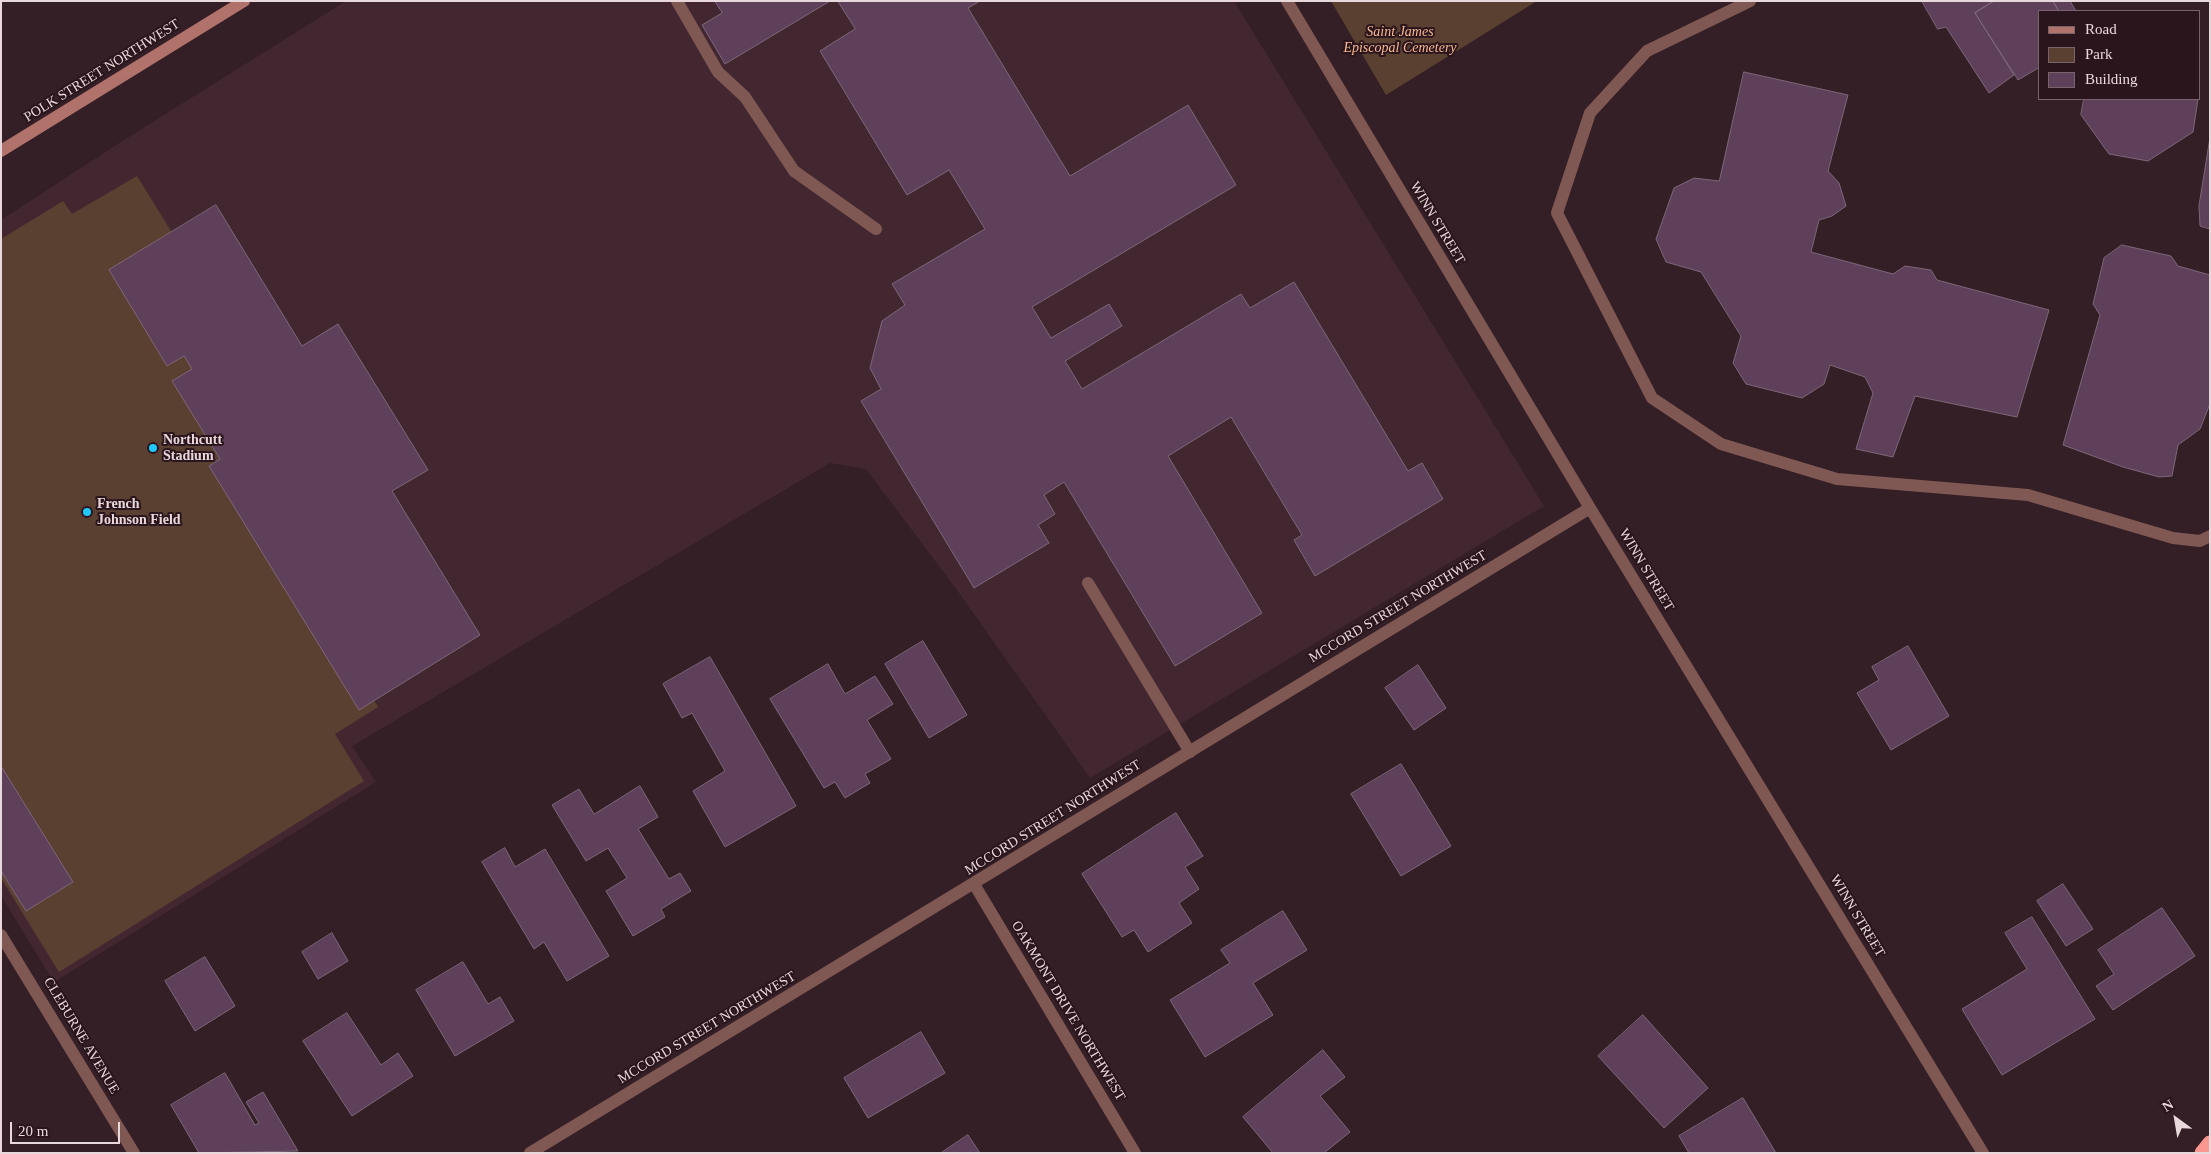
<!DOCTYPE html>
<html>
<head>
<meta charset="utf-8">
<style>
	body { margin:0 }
	#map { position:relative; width:2211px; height:1154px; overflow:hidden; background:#351f26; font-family:Georgia,serif }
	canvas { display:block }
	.frame { position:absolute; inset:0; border:2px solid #e8d8dc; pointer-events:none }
	.legend { position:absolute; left:2038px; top:10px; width:162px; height:90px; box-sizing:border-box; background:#2b151c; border:1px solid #776369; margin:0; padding:6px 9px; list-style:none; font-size:15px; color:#e8d8dc }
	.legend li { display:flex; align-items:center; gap:10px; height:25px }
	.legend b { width:25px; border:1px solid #776369 }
	.north { position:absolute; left:2151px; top:1094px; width:50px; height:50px; -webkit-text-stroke:4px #2b151c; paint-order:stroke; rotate:328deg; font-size:14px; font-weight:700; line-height:20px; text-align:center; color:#e8d8dc }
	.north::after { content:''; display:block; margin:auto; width:18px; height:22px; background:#e8d8dc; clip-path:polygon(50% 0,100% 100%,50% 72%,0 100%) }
	.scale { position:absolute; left:10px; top:1122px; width:110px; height:22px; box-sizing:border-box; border:2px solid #e8d8dc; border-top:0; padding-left:6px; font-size:15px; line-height:18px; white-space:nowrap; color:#e8d8dc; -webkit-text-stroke:4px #2b151c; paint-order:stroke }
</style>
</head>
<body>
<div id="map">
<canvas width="2211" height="1154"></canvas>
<div class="frame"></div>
<ul class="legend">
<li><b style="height:6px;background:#b1726b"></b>Road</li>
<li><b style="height:14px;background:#594031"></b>Park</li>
<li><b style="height:14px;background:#5f405a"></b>Building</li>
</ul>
<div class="north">N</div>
<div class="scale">20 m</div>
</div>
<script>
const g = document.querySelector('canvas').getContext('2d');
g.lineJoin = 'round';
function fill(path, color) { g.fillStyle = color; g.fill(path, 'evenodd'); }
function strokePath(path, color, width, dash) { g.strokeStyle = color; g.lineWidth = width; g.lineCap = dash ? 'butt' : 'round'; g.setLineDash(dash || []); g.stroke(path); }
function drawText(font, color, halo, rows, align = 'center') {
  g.font = font + ' Georgia,serif'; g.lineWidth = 4; g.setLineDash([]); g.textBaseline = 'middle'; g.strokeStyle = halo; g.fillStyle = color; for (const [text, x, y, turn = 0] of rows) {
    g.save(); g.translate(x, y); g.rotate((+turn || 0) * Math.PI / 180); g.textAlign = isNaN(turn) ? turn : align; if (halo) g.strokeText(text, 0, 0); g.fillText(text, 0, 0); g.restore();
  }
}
fill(new Path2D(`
	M346,1H1234L1544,506L1090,778L957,590L866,469L830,463L352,746L376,782L54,982L1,896V220L124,140Z`), '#432730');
fill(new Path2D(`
	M1331,1H1537L1386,95Z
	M137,176L434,656L371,695L378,707L335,734L364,781L59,972L1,878V239L63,201L72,214Z`), '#594031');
const building = new Path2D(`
	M715,1H830L725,64L702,25L722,13Z
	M838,1H980L968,8L1070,176L1188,105L1236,185L1032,307L1051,338L1109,304L1122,326L1065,361L1082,389L1241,294L1250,308L1294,282L1408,471L1422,463L1443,499L1315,576L1294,540L1302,535L1231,417L1168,456L1262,613L1175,666L1064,482L1044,495L1055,514L1038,525L1049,543L974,588L861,401L881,389L870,368L882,321L905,305L892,284L985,229L949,170L907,195L820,51L855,29Z
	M1922,1H1994L1975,13L2014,75L1989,93L1946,27L1938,29Z
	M1994,1H2053L2059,11H2040V67L2018,80L1975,13Z
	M2053,1H2070L2076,11H2059Z
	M1744,72L1848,95L1828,171L1839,183L1846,206L1832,216L1819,220L1811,252L1893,274L1905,266L1931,270L1937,280L2049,310L2017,417L1915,396L1893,457L1856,449L1873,393L1865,377L1830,365L1824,384L1802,398L1746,384L1733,363L1741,336L1701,272L1666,262L1656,239L1674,188L1694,178L1719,181Z
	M2084,99H2198L2193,132L2148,161L2109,154L2081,115Z
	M2210,138V229L2200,226L2199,206Z
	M216,205L302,346L338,324L428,470L392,491L480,635L359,710L209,466L220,459L172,381L192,369L184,356L167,366L109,270Z
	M2122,245L2171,256L2178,266L2210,275V404L2200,429L2178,445L2172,476L2159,477L2123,467L2063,445L2100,315L2093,304L2104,258Z
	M923,641L967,715L929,738L885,664Z
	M1908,646L1949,716L1891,750L1857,693L1879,680L1872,667Z
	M710,657L796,806L725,847L693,791L725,771L692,713L682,718L663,684Z
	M828,664L845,694L875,676L893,704L867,720L891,759L865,774L870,783L845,798L835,782L824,788L770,699Z
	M1418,665L1446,708L1414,730L1385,688Z
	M1401,764L1451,846L1401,876L1351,794Z
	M1,766L73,882L26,911L1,871Z
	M640,786L658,817L638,829L669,879L680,873L691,891L661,909L665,917L633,936L606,891L627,878L608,848L586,861L552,805L579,789L594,814Z
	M1176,813L1203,856L1185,867L1199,889L1179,903L1192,923L1148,952L1134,930L1122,937L1082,874Z
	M505,848L515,867L545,849L609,956L567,981L544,942L534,949L482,862Z
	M2063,884L2093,929L2066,946L2037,901Z
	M2162,908L2195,956L2113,1010L2096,986L2114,974L2098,950Z
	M1283,911L1307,950L1253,983L1273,1015L1205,1057L1170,1000L1230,963L1221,950Z
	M2032,917L2095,1019L2002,1075L1962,1009L2027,969L2005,933Z
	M332,933L348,961L318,979L302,952Z
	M205,957L235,1006L195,1031L165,981Z
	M463,962L488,1004L500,997L514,1021L455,1056L416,990Z
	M347,1013L381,1065L398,1053L413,1076L352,1116L303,1041Z
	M1643,1015L1708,1088L1664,1128L1598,1056Z
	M921,1032L945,1073L868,1118L844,1078Z
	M1323,1050L1345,1077L1320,1096L1350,1132L1324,1153H1273L1243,1117Z
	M225,1073L255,1125L259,1123L246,1102L263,1092L298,1151L199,1153L171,1105Z
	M1743,1098L1776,1153H1689L1679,1136Z
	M968,1135L980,1153H941Z`);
fill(building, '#5f405a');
strokePath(building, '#7c6778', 1);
strokePath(new Path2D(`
	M677,1L718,72L745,97L794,171L876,229
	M1750,1L1647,51L1590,113L1557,213L1652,398L1721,444L1837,479L2028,495L2173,538L2200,541L2210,536
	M1088,583L1190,752`), '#7f5753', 12);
strokePath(new Path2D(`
	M1287,1L1590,508L1983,1153
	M974,884L1135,1153
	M1,935L134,1153
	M530,1153L1590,508`), '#7f5753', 12);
strokePath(new Path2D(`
	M1,151L244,1`), '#b1726b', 12);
strokePath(new Path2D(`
	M2202,1153L2210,1143`), '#fa988f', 15);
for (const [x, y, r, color] of [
	[153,448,5,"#20c9fd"],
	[87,512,5,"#20c9fd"]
]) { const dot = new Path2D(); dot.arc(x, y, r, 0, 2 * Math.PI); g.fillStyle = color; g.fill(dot); strokePath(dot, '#2b151c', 2); }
drawText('italic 14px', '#f6b892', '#2b151c', [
	["Saint James",1400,32],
	["Episcopal Cemetery",1400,48]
]);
drawText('14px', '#e8d8dc', '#2b151c', [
	["POLK STREET NORTHWEST",102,71,-32],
	["WINN STREET",1437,223,59],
	["WINN STREET",1646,570,59],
	["MCCORD STREET NORTHWEST",1398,607,-31],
	["MCCORD STREET NORTHWEST",1053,818,-32],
	["WINN STREET",1857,916,59],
	["OAKMONT DRIVE NORTHWEST",1068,1011,59],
	["MCCORD STREET NORTHWEST",707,1028,-31],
	["CLEBURNE AVENUE",81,1036,59]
]);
drawText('bold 14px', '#e8d8dc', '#2b151c', [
	["Northcutt",163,440],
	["Stadium",163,456],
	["French",97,504],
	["Johnson Field",97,520]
], 'left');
</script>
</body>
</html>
